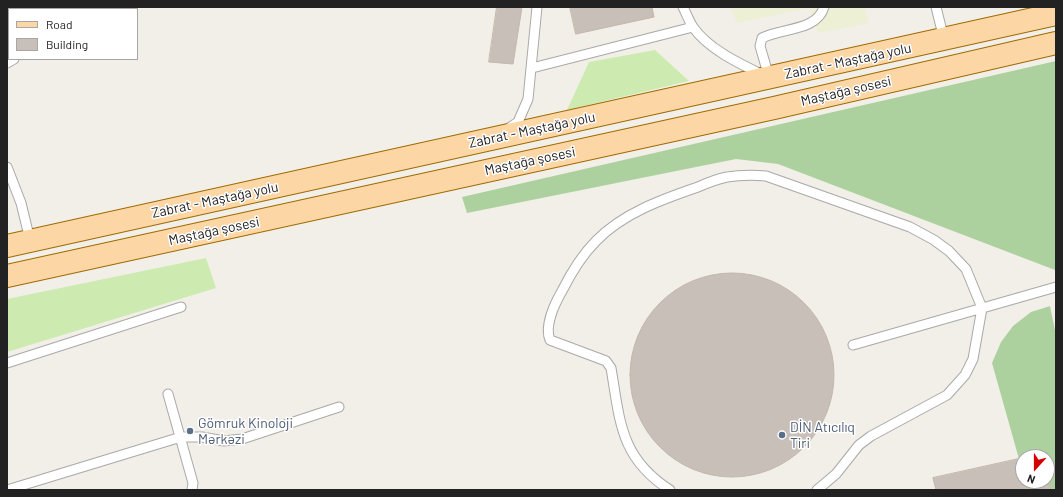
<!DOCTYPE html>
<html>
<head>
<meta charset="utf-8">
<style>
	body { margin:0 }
	#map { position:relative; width:1063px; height:497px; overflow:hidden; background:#f2efe9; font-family:Barlow,sans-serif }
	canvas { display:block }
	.frame { position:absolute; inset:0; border:8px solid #222; pointer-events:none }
	.legend { position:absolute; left:8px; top:8px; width:130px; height:52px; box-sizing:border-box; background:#fff; border:1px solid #a7a7a7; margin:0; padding:5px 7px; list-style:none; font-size:12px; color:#222 }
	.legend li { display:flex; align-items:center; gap:8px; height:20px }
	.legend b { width:20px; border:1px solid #a7a7a7 }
	.north { position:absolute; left:1015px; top:449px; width:40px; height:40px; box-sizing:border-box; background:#fff; border:1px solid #a7a7a7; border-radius:50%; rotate:201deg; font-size:11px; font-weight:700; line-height:16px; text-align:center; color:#222 }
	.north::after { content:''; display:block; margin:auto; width:14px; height:18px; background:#d40000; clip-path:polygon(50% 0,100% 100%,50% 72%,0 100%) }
</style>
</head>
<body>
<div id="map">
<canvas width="1063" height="497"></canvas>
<div class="frame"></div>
<ul class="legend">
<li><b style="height:5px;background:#fcd6a4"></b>Road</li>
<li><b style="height:11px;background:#c7bfb8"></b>Building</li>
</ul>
<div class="north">N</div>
</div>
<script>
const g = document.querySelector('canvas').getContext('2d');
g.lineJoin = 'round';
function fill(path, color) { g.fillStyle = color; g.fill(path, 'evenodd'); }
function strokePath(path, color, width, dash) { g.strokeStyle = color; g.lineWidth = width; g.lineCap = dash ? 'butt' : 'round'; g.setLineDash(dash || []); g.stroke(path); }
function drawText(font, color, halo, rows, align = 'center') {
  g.font = font + ' Barlow,sans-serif'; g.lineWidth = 3; g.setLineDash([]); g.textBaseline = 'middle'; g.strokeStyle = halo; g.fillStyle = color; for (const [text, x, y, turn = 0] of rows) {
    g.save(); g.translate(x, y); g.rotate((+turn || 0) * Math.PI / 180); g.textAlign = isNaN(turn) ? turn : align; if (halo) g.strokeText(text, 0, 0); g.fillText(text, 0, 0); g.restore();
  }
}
fill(new Path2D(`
	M730,7H865L869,23L818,33L809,8L737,23Z`), '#eef0d5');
fill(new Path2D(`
	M655,50L689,81L567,110L589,62Z
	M206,258L216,288L7,352V299Z`), '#cdebb0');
fill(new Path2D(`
	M1056,61L1055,270L778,164L736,159L467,213L462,197Z
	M1050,306L1056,335V490H1051L1047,470V457H1044L1043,454L1019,459L992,363L1001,342L1013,326L1031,312Z`), '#add19e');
const building = new Path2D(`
	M497,7H522L513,64L489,62Z
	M570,7H652L654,17L576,34Z
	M630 375a102 102 0 1 1 204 0a102 102 0 1 1-204 0Z
	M1043,454L1044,457H1028Z
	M1023,458V481H1047V470L1051,490H936L933,478Z`);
fill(building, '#c7bfb8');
strokePath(building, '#c4b6ab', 1);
const service = new Path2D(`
	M683,7C686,13 689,21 693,27C708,49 740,64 763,75
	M936,7L944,39
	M97,9L100,7
	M7,63L14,59
	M532,68L693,27
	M769,77L760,46L762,38C782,28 817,31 824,7
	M509,128L518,122L528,99L537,7
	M7,167L21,203L30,240
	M853,345L1056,287
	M7,363L181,307
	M168,394L193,483L192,490
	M7,490L181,437H202L224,441L242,439L339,407
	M670,490C620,458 620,421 611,368L606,361L550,340C544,326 555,303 562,291C571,273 582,255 596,241C623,213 663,199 698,187C707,183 717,179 727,177C740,175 753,175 766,176L910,227L934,240L949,251L966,269L982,308L973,359L965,375L947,395L871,436L859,445L836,474L817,490`);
const primary = new Path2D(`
	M7,246L1056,14
	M7,276L774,108L1056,43`);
strokePath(service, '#a9a9a9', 11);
strokePath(primary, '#a06b00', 24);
strokePath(service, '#fff', 9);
strokePath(primary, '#fcd6a4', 22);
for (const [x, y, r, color] of [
	[190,431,4,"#5c6f8a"],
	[782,435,4,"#5c6f8a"]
]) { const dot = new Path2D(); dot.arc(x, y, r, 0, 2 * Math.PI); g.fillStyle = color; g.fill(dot); strokePath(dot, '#fff', 1.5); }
drawText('14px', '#222', '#fff', [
	["Zabrat - Maştağa yolu",848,61,-12],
	["Maştağa şosesi",846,91,-13],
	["Zabrat - Maştağa yolu",532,130,-12],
	["Maştağa şosesi",530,161,-12],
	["Zabrat - Maştağa yolu",215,200,-12],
	["Maştağa şosesi",214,231,-12]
]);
drawText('14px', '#4e5e75', '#fff', [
	["Gömruk Kinoloji",198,423],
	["Mərkəzi",198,439],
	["DİN Atıcılıq",790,427],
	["Tiri",790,443]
], 'left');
</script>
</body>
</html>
